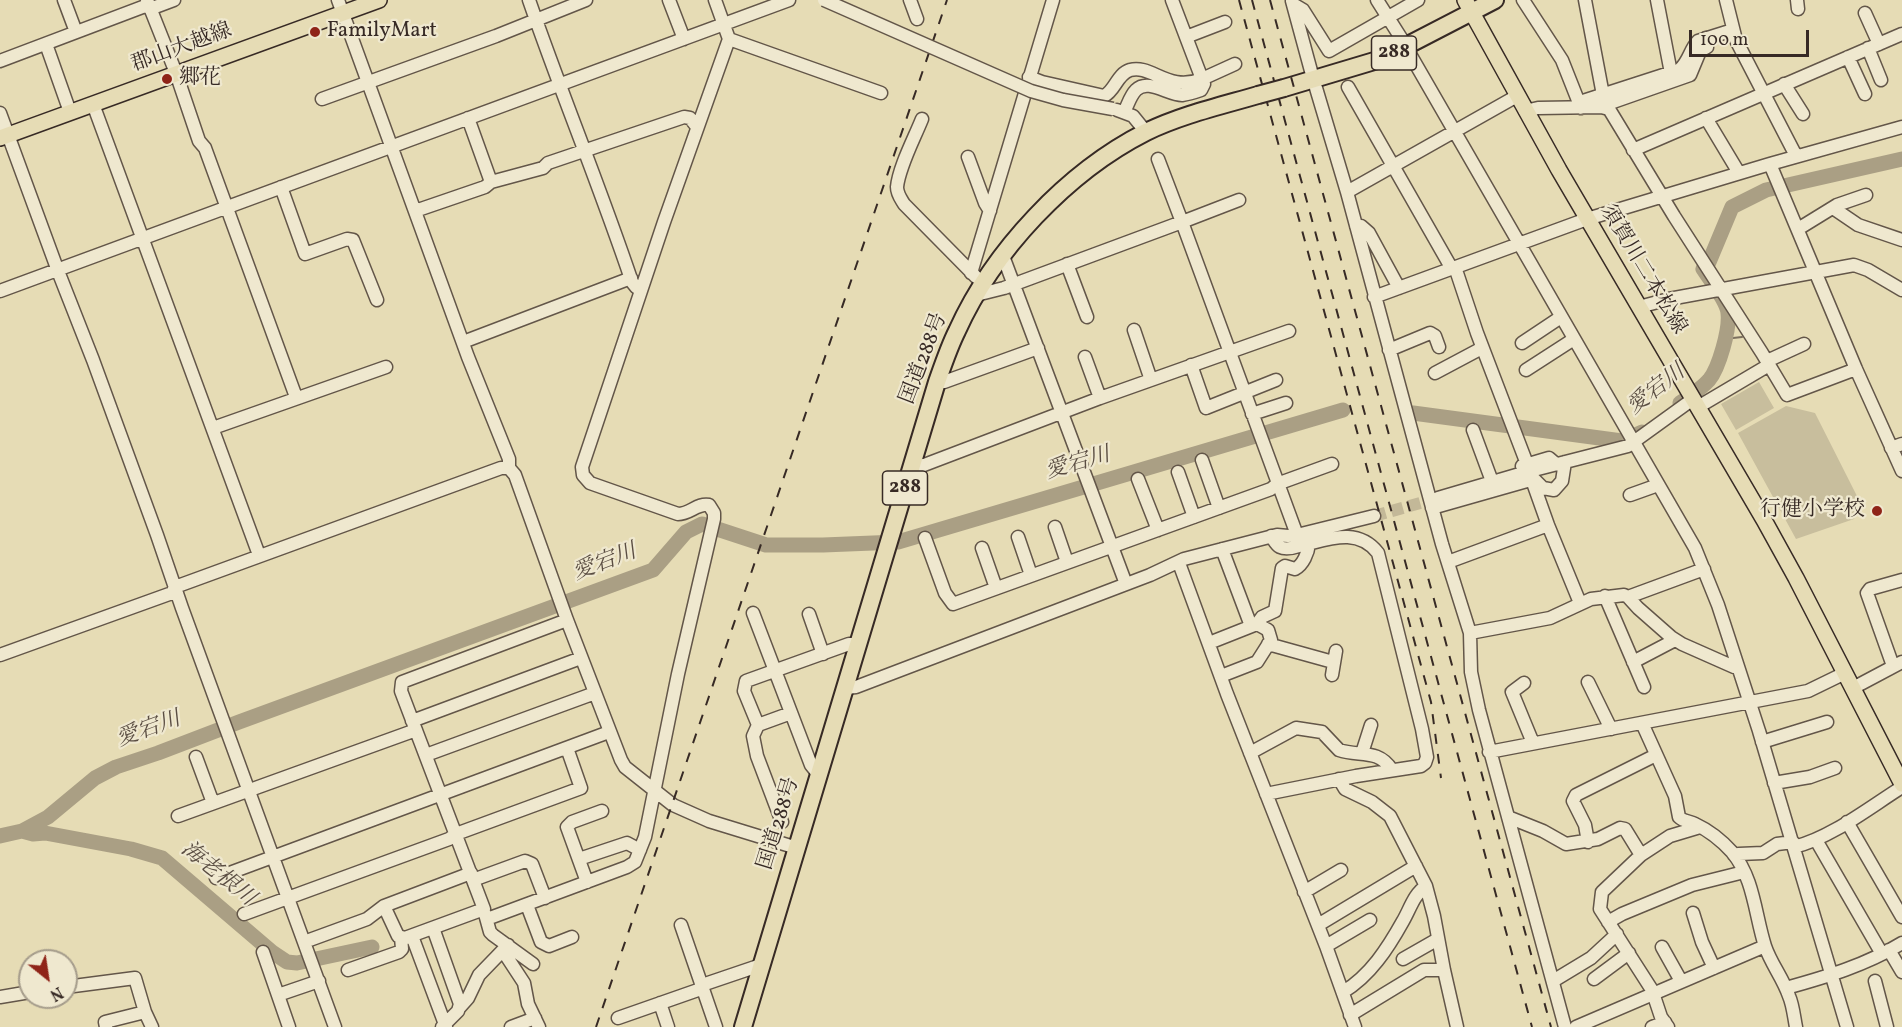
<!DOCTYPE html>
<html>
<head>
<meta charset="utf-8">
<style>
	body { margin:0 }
	#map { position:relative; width:1902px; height:1027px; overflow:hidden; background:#e6dcb5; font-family:Vollkorn,serif }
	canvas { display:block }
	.north { position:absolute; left:18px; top:949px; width:60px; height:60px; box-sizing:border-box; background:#efe8cf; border:2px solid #a59c8b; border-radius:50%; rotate:150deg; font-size:16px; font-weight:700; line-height:24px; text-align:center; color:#372a25 }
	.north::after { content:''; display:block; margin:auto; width:21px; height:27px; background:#8f2418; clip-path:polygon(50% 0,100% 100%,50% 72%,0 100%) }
	.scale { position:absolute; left:1689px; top:30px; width:120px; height:27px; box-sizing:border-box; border:3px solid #372a25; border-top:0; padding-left:8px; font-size:18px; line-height:21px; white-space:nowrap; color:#372a25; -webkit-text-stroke:4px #efe8cf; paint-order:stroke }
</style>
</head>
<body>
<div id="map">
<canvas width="1902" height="1027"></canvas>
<div class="north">N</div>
<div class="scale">100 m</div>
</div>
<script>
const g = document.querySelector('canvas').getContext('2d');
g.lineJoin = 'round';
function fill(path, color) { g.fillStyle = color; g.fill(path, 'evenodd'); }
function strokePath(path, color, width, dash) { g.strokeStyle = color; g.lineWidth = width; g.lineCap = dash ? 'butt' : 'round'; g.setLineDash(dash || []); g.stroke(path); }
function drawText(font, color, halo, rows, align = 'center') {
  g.font = font + ' Vollkorn,"Noto Serif JP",serif'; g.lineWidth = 4.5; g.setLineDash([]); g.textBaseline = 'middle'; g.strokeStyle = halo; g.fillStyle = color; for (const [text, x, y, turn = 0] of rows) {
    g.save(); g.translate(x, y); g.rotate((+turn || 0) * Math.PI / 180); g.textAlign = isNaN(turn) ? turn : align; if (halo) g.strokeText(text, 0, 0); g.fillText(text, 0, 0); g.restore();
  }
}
fill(new Path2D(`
	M1759,382L1774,408L1736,430L1721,404Z
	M1786,406L1815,413L1860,502L1854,519L1796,539L1738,433Z`), '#c8be9d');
strokePath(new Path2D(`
	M1724,339L1742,337`), '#7c705e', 2);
strokePath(new Path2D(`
	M1680,403C1690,396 1701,389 1709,380C1719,368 1730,329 1728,313C1727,301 1710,280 1703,269L1709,262L1732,207L1766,190L1902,159
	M1413,413L1622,441L1642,432
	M22,831L33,834L45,833L131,849L162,858L272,952L287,962L297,963L372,947
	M0,836L22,831L48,817L95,778L116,767L158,753L239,722L653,570L686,532L702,524L766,545H823L898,542L1343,410`), '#aa9f84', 15);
strokePath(new Path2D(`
	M1374,516L1438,498`), '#c3b898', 12, [12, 6]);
const minor = new Path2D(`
	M64,0L76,32
	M147,0L176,73L199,141L205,148L296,397
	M338,0L468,357L509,459V468L515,475L567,620L621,760L625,767L673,805L709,821L797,848
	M529,0C562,95 600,187 632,282L636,287L641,290
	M669,0L684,39
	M715,0L729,39L881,93
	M910,0L917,19
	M1172,0L1202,79L1235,64
	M1377,0L1401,38
	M1523,0L1562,60L1581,108
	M1585,0L1603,95
	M1657,0L1671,73
	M1726,0L1736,40L1794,152V157
	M1797,0L1798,9
	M1292,1L1311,71
	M1293,4L1303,10L1329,51L1418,0
	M150,9L174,0
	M1865,13L1879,44
	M1186,37L1225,22
	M46,44L70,112
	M1868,48L1881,80
	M1411,56L1695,548L1718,605L1759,731L1847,1027
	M1848,57L1865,94
	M0,61L148,5
	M1029,77L1042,82L1104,96C1115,91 1117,74 1130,70C1152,64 1168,93 1202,79L1204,84L1201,90C1195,92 1189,94 1182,95C1168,95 1148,78 1136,90C1130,96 1128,105 1124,112
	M1784,84L1803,114
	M1348,87L1452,269
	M1316,88L1347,192L1442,544L1470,633L1471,672L1479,710L1565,1027
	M322,99L496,36L586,0
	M1580,102L1679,70C1689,62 1690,49 1698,41L1733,30
	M93,104L259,555
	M1604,107L1613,102L1690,75L1700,51L1707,47L1706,38
	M1117,110L1133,116L1146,132
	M1525,111L1538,108L1601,107L1609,109L1674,216L1762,353L1787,395L1856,369
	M0,113L58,271L93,360L157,535L182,608L335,1027
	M1706,118L1739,173
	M922,119C914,139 899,167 897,187C897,194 901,199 904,204L976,277
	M1633,150L1902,34
	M968,157L985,203L990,211
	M1158,159L1182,222L1239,200
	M1770,164L1856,369L1902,471
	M491,182L543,168L548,163L684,117L690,118L697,127
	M281,187L305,254L347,239L353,240L377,300
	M1347,192L1517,96
	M1833,208L1858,225L1902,240
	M415,211L485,187L491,182L468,118
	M1356,226H1361L1369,233L1399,288
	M1798,229L1837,205L1866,195
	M1003,256L1126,584
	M1067,264L1087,317
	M1455,267L1477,333L1527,464
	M971,273L1053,0
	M0,291L789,0
	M976,295L1004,288L1182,222L1297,535
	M1374,297L1587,219L1770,164L1902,127
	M1639,307L1669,299L1854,265L1868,270L1902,290
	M1134,330L1151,380
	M463,342L631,278
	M1522,343L1561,317
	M1389,350L1430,333L1435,336L1439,347
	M1085,357L1100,398
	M1767,361L1804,344
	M1191,365L1206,408L1276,380
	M1526,370L1574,339
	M1435,373L1482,348
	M937,382H944L1038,348
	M1698,407L1769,365
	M1252,414L1286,403
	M213,428L386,367
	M1473,430L1490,476
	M1891,448L1902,444
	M1202,460L1219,508
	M1522,466L1549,458L1556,464
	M912,467L924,465L1100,398L1289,331
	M1178,472L1194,517
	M1138,479L1158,530
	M1532,480L1548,525L1580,603
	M1630,495L1658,485
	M1438,498L1530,471L1628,446L1693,399
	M1432,508L1534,479L1543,488L1554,490L1562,481L1565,462
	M1055,527L1067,562
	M1018,537L1031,575
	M925,538L945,593L953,604L1271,489L1277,484L1332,464
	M982,548L996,588
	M1222,549L1251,626
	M1448,562L1548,525
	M1179,563L1227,694L1326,946L1355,1027
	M1605,596L1644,687
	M1628,597L1704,569
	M753,613L811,765L819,775
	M809,614L823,654
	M1257,624L1262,617L1275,611L1282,568L1285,566L1295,569C1303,565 1308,553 1309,544
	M1470,633L1550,618L1591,599L1624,595L1628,597L1638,608L1671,637L1682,644L1734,667H1738
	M1209,643L1257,624L1268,630L1271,640L1257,662L1221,676
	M1268,644L1333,662
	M0,655L172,593L175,587L501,468H509
	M1633,662L1675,640
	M1893,666L1867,593L1870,589L1902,580
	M1332,675L1336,651
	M1588,682L1611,729
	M1524,683L1512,692L1533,743
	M845,688L856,687L1150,575L1184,559L1277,535L1288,536L1297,535L1374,516
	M1853,688L1902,662
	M412,721L581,658
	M1642,723L1675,796L1679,817C1684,822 1690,821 1695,824C1708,830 1722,841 1732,852C1754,878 1755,915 1765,946C1771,964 1783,978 1789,996C1793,1005 1794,1017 1796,1027
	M758,725L744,691L746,681L849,644H859
	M1762,742L1827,722
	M1489,752L1808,691L1845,673
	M1250,753L1296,728L1322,732L1339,750C1359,757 1378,748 1392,770
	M1362,753L1371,725
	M426,755L595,693
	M196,757L213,803
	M1339,779L1345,789L1372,802L1390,816L1426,886L1434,916L1444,970L1457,1027
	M1774,783L1810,777L1835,768
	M1266,794L1356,776L1421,766L1425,763L1427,757L1422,729L1378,553C1357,526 1327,540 1299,546C1293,548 1286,550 1280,547C1276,545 1274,540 1271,536
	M178,816L416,730
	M1508,817L1543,831L1566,844L1598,839L1620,828L1625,829L1641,855
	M782,822L757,756L753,736L758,725L791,713
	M1847,822L1902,917
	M1816,840L1882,954
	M1588,842L1585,825L1573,801L1576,795L1656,755
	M1794,847C1831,838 1870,807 1902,787
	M1734,855L1739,854L1763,853L1777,844L1793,842
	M579,859L627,843L640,850
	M216,878L609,732
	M473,880L525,861L532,864L545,898
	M587,882L567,827L572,822L602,811
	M1304,892L1341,870
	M527,905L541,942L549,946L572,937
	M384,906L398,936L405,938L484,909L401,691L402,682L567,620
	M1693,913L1702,942L1714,968
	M244,914L449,839L456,834L581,788L567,748
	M485,914L490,932L493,935L533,964
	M487,919L627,867L635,862L645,837L678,674L714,519V513L709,505C697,503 690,514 678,514L590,483L583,475L582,467L664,222L729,39
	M1608,922L1622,914L1692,885L1744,872
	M681,925L716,1027
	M1318,925L1416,866
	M433,928L460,1004L458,1011L442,1027
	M412,936L446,1027
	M304,942L367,919L384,906L471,873
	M1326,946L1370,920
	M1662,947L1681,981
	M1889,950L1902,972
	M503,951L524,983L528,1004L539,1027
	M263,952L289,1027
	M1403,959L1438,939
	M348,970L399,952L402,949L401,937
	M1594,979L1629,953
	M1553,981L1591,958L1617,934
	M1875,981L1887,1027
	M66,987L135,978L145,1012L152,1027
	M1786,988C1826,977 1866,965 1902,943
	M1343,992C1370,976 1388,948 1403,921C1410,909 1414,894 1426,886
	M278,995L319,981
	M0,997L30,992
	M660,1003L668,1027
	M460,1007L468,998L479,975L508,945
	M1350,1015L1424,970H1444
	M618,1018L698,990L705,984L761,965
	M106,1027L105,1022L145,1012
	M511,1027L535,1018
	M1576,1027L1765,946
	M1652,1027L1665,1022
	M1668,1027L1661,1017L1652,990L1600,909L1602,892L1641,855L1670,836L1700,827`);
const major = new Path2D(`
	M1465,0L1559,170L1764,520L1796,578L1902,784
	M0,138L379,0`);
const highway = new Path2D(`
	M1284,88L1381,59L1495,0
	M743,1027L937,382C943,365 949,347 957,331C993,251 1067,172 1146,132C1181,115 1220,106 1258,95`);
strokePath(minor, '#635649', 15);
strokePath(major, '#372a25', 18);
strokePath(highway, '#372a25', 20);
strokePath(minor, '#efe8cf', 12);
strokePath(major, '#e6dcb5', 15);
strokePath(highway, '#e6dcb5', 16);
strokePath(new Path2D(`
	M1239,0L1431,702L1441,778
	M1252,0L1532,1027
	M1270,0L1551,1027
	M596,1027L947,0`), '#372a25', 2, [10, 10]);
const minorBridge = new Path2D(`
	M824,0L1031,91L1063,100L1113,109`);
const highwayBridge = new Path2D(`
	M1258,95L1284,88`);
strokePath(minorBridge, '#635649', 15, []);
strokePath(highwayBridge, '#372a25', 20, []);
strokePath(minorBridge, '#efe8cf', 12);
strokePath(highwayBridge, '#e6dcb5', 16);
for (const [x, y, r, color] of [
	[315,32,6,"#8f2418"],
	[167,79,6,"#8f2418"],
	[1877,511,6,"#8f2418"]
]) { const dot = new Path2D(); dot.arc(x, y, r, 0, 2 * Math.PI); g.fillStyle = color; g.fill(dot); strokePath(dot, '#efe8cf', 2); }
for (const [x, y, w] of [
	[1394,53,45],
	[905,488,45]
]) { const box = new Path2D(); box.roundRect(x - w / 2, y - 17, w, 34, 4.5); g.fillStyle = '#efe8cf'; g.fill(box); strokePath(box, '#372a25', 1.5); }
drawText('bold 20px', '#372a25', null, [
	["288",1394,53],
	["288",905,488]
]);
drawText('21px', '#372a25', '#efe8cf', [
	["FamilyMart",327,32],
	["郷花",179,79],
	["行健小学校",1865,511,"right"]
], 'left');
drawText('21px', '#372a25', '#efe8cf', [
	["郡山大越線",182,49,-20],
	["須賀川二本松線",1642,270,59],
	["国道288号",925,359,-69],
	["国道288号",780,824,-73]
]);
drawText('italic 22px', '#5a4d42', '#efe8cf', [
	["愛宕川",1657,391,-38],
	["愛宕川",1078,465,-16],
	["愛宕川",605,564,-21],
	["愛宕川",149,731,-20],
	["海老根川",217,875,39]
]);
</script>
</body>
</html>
